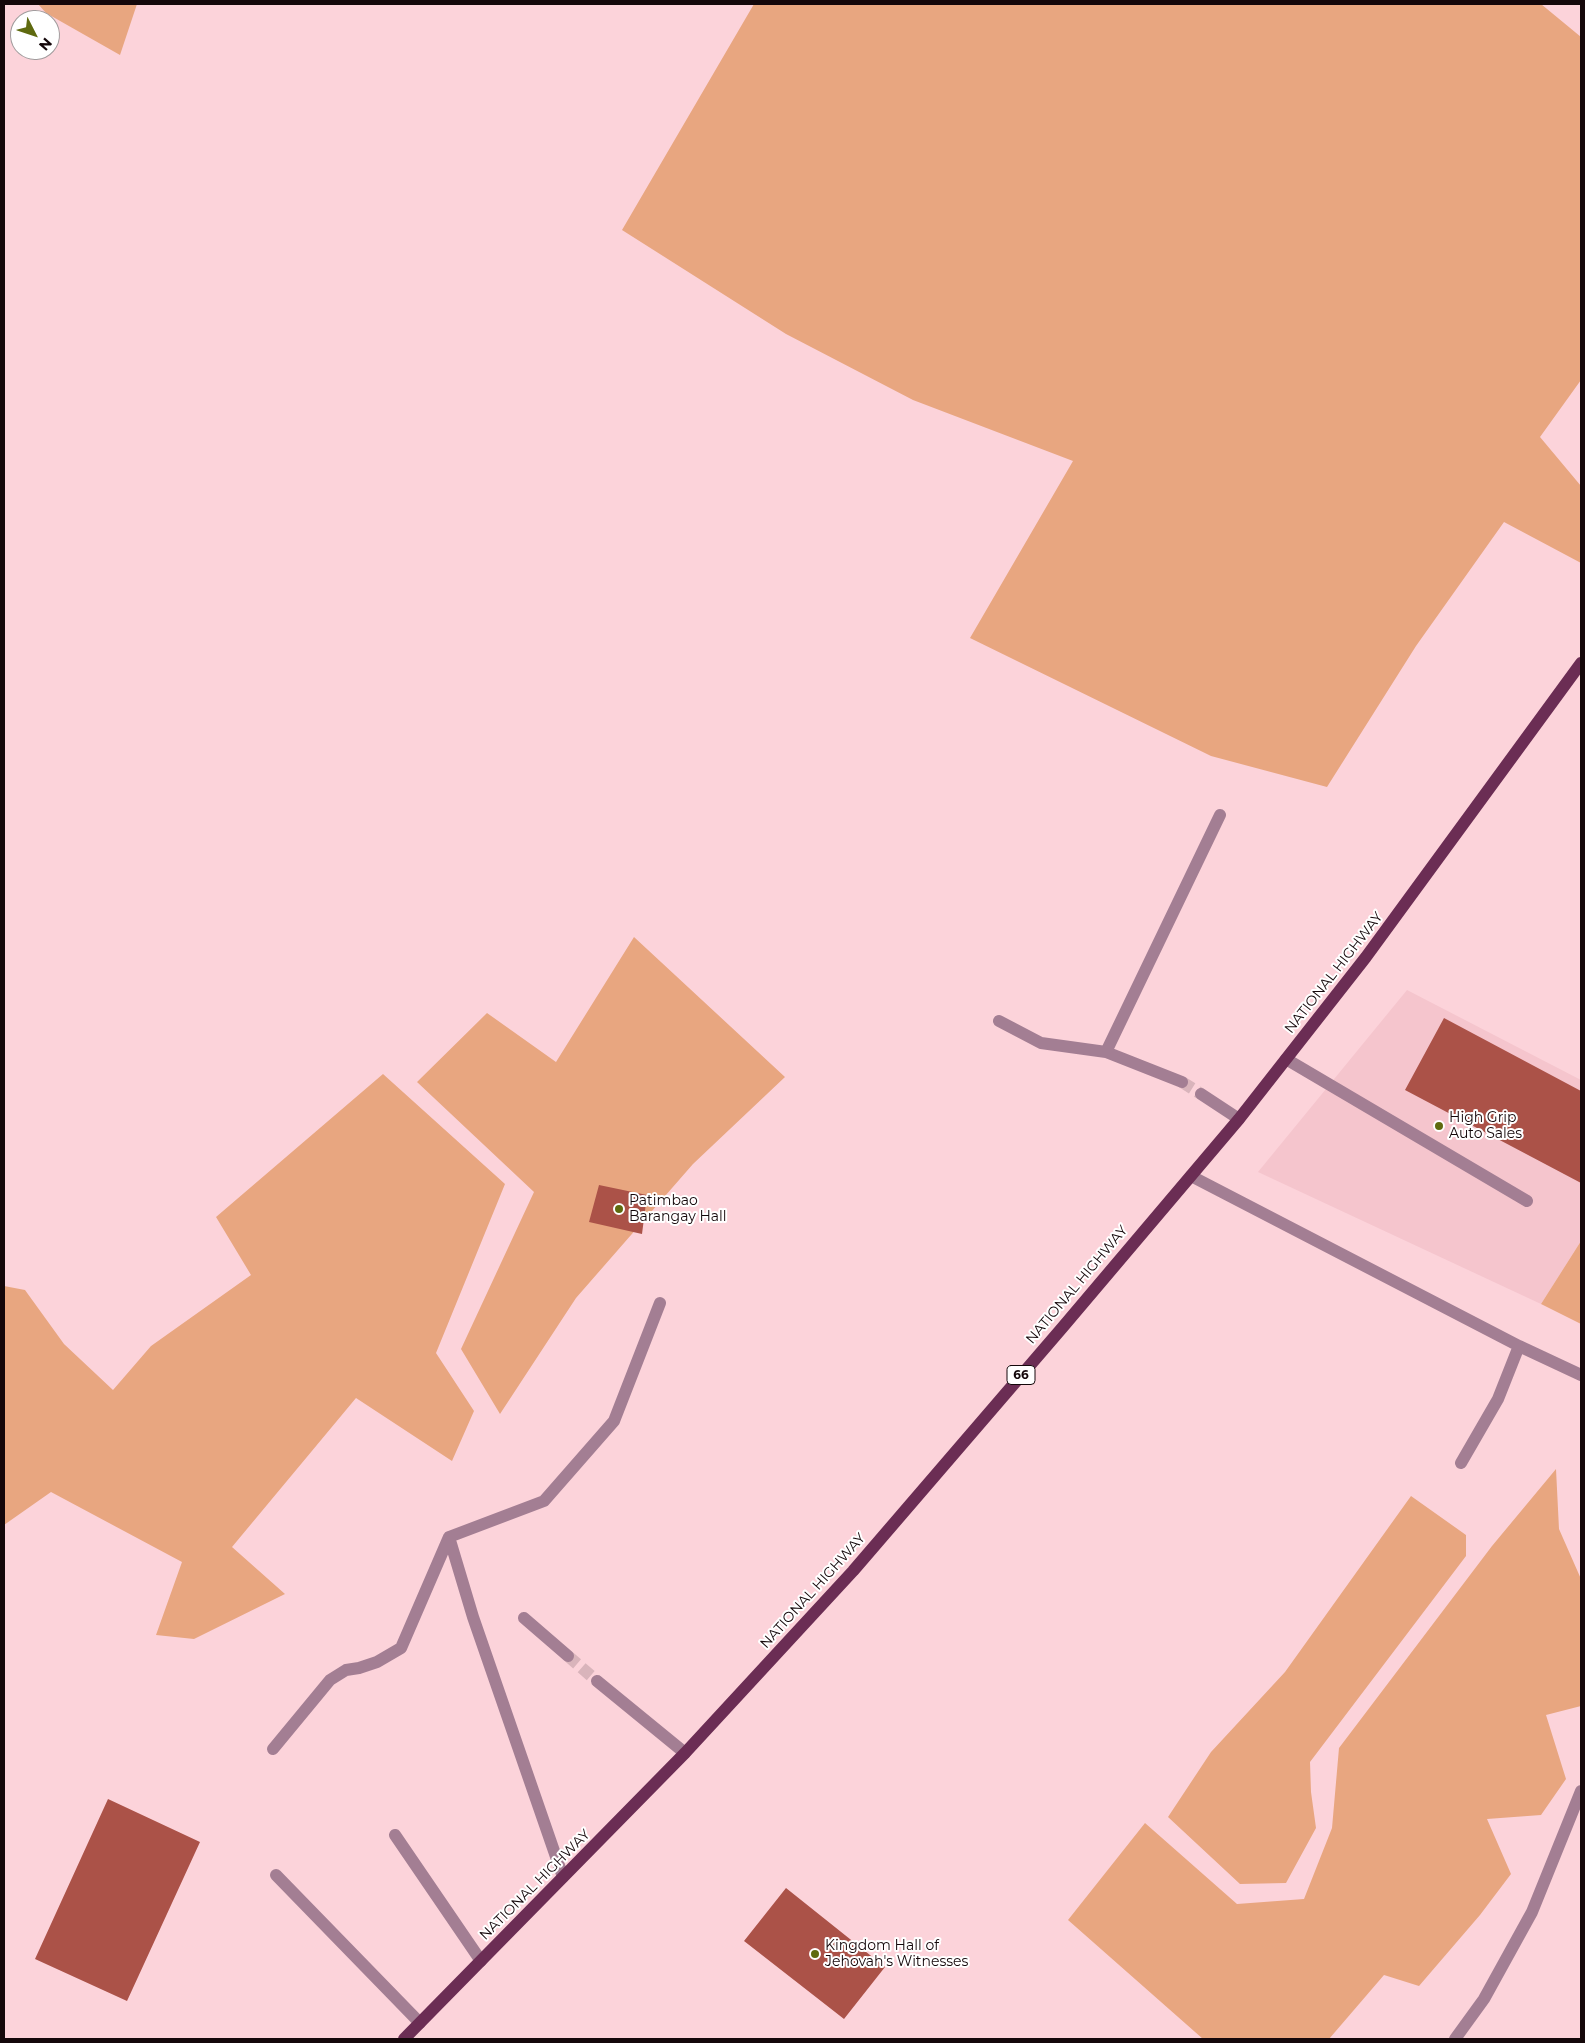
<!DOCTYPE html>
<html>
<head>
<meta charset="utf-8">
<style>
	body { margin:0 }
	#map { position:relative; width:1585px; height:2043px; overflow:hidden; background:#fcd3da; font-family:Montserrat,sans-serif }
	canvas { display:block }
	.frame { position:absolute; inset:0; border:5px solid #14070a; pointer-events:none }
	.north { position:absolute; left:10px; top:10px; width:50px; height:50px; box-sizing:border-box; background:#fff; border:1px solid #a19c9d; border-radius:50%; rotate:131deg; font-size:14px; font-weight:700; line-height:20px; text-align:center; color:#14070a }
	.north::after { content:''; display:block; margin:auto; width:18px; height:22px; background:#5f6a0f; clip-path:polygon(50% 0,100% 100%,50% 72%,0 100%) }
</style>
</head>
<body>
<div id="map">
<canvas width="1585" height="2043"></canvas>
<div class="frame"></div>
<div class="north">N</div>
</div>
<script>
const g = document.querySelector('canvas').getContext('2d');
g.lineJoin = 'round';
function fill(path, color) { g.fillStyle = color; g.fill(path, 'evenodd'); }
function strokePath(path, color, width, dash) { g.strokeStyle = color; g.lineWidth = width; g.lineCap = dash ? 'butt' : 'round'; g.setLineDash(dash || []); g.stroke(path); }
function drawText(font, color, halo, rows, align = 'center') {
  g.font = font + ' Montserrat,sans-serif'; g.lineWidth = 4; g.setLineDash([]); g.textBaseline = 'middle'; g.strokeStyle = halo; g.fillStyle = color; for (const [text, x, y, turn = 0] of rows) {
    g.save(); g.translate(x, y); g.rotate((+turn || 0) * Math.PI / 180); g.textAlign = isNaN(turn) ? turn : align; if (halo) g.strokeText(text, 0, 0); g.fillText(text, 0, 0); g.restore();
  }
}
fill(new Path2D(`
	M1407,990L1581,1080V1241L1541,1304L1258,1172Z`), '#f5c5cd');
fill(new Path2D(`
	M38,4H137L120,55L46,13Z
	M754,4H1541L1581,37V380L1540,437L1581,486V563L1504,522L1416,646L1327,787L1211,756L970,638L1073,461L913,400L786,334L622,230Z
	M634,937L785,1077L693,1164L576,1298L500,1414L461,1349L534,1192L417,1082L487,1013L556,1062Z
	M383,1074L505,1184L436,1353L474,1411L452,1461L356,1398L232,1547L285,1594L194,1639L156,1635L182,1562L51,1492L4,1525V1286L25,1290L64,1344L113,1390L151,1346L251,1275L216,1217Z
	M1581,1241V1324L1541,1304Z
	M1556,1469L1559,1529L1581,1579V1706L1546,1715L1566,1779L1541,1815L1487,1819L1511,1874L1480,1915L1419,1986L1384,1975L1329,2039H1203L1068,1920L1145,1823L1237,1904L1304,1899L1332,1828L1339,1748L1492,1546Z
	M1411,1496L1466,1535V1556L1310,1762L1311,1792L1316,1828L1286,1883L1240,1884L1168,1817L1211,1752L1285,1672Z`), '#e8a680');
fill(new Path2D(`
	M1444,1018L1581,1091V1183L1405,1090Z
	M599,1185L647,1195L642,1234L589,1222Z
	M108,1799L200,1842L127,2001L35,1959Z
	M786,1888L885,1967L844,2019L744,1941Z`), '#ab5248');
strokePath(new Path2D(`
	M1182,1082L1201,1094
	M568,1656L597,1681`), '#d9b4bb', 12, [12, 6]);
strokePath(new Path2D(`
	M999,1021L1041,1043L1106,1052L1182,1082
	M1106,1052L1220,815
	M1286,1059L1527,1201
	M1201,1094L1239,1119
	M1191,1176L1519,1346L1581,1375
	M1461,1463L1498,1399L1519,1346
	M449,1537L473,1617L563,1877
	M524,1618L568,1656
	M597,1681L685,1753
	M273,1749L330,1680L346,1670L359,1668L377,1662L401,1648L449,1537L544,1501L614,1421L660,1303
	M395,1835L481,1961
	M276,1875L420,2023
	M1455,2039L1484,1999L1532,1912L1581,1791`), '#a37e93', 12);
strokePath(new Path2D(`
	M404,2039L685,1753L853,1571L1062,1328L1239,1119L1366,957L1581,663`), '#6b2d54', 12);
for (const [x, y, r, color] of [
	[1439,1126,5,"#5f6a0f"],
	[619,1209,5,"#5f6a0f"],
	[815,1954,5,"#5f6a0f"]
]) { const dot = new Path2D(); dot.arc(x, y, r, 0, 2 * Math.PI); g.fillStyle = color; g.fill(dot); strokePath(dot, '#fff', 2); }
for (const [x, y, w] of [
	[1021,1375,28]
]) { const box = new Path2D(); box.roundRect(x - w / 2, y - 9.5, w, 19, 4); g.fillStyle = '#fff'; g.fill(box); strokePath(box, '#14070a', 1); }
drawText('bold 12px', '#14070a', null, [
	["66",1021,1375]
]);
drawText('14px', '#14070a', '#fff', [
	["NATIONAL HIGHWAY",1334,973,-52],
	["NATIONAL HIGHWAY",1077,1285,-50],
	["NATIONAL HIGHWAY",813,1591,-48],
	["NATIONAL HIGHWAY",535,1885,-45]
]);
drawText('14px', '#14070a', '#fff', [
	["High Grip",1449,1118],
	["Auto Sales",1449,1134],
	["Patimbao",629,1201],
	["Barangay Hall",629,1217],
	["Kingdom Hall of",825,1946],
	["Jehovah's Witnesses",825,1962]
], 'left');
</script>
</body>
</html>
